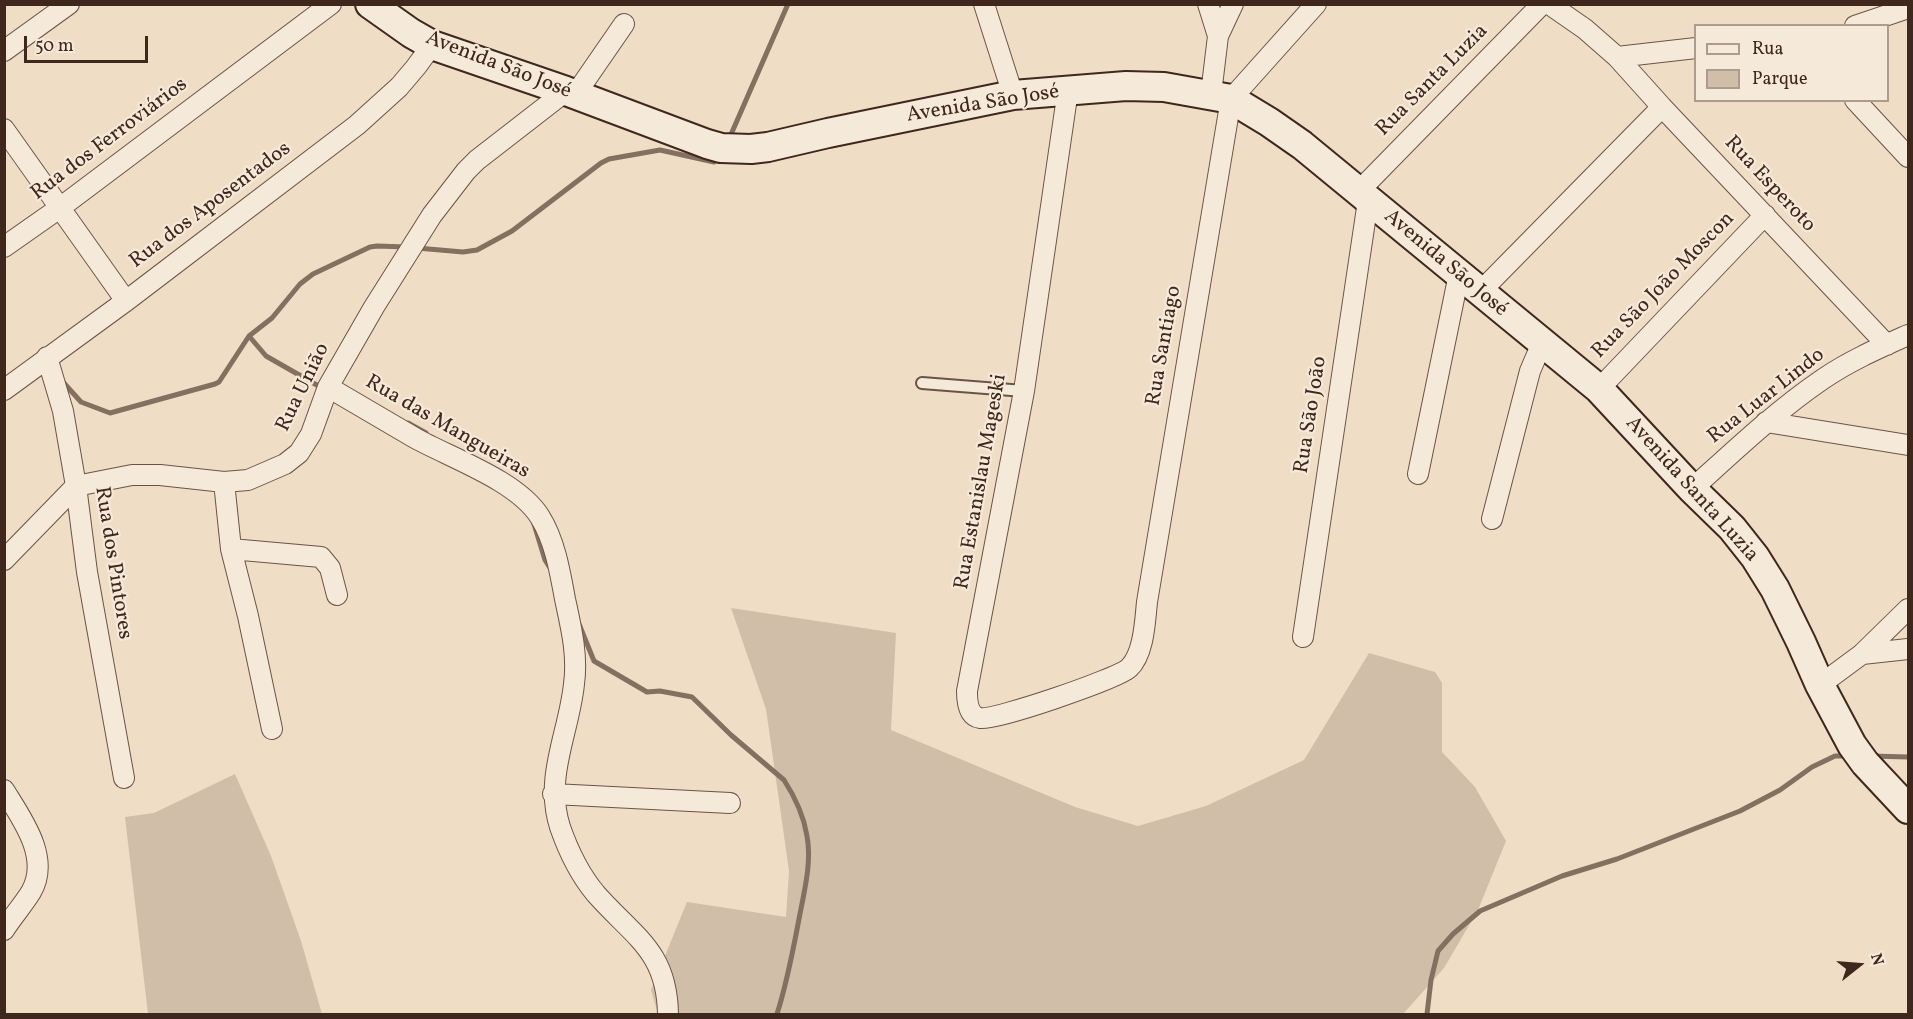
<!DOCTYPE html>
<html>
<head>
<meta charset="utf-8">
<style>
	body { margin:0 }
	#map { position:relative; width:1913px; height:1019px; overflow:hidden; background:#efddc5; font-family:Vollkorn,serif }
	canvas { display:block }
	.frame { position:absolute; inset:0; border:6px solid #3f271d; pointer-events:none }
	.legend { position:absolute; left:1694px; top:24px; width:195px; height:78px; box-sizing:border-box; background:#f5e9d9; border:2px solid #ac9b8e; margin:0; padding:8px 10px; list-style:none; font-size:18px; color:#3f271d }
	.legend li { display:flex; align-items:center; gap:12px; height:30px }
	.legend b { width:30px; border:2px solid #ac9b8e }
	.north { position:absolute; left:1829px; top:935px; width:60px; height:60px; -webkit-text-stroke:4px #f5e9d9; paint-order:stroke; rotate:73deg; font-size:16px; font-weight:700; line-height:24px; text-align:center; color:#3f271d }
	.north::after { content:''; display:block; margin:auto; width:21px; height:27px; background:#3f271d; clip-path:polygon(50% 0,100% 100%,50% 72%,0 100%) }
	.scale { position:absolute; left:24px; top:36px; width:124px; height:27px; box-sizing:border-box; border:3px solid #3f271d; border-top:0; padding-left:8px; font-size:18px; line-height:21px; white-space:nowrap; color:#3f271d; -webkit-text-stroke:4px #f5e9d9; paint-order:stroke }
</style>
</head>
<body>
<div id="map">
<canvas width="1913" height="1019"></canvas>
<div class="frame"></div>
<ul class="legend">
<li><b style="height:8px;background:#f5e9d9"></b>Rua</li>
<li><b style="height:16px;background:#d1bea8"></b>Parque</li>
</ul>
<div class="north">N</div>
<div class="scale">50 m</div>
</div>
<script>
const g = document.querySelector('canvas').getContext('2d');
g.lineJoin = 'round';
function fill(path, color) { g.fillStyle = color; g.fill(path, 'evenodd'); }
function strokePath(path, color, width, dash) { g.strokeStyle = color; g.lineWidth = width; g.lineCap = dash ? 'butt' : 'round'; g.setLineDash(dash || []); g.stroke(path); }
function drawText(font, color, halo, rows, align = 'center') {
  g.font = font + ' Vollkorn,serif'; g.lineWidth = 4.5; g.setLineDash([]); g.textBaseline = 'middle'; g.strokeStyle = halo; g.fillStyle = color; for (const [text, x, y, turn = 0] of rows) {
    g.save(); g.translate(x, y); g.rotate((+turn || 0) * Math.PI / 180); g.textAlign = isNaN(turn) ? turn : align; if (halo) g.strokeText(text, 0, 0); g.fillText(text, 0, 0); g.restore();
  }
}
fill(new Path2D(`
	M731,608L896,633L891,730L1075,807L1138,826L1206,806L1304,760L1369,653L1435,672L1442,683V752L1475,787L1506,841L1478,910L1444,968L1403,1014H658L651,990L687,902L786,917L789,871L766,709Z
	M235,774L271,856L301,941L322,1014H148L125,817L154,813Z`), '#d1bea8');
strokePath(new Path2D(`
	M729,139L788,4
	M417,248L463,252L477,250L512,231L601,163L609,159L660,150L714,162L719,158
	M249,336L266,356L322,388
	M63,382L81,402L110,413L215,384L219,382L249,336L272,318L300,284L313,274L370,247L377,246L407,247
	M408,423L426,433
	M534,524L545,560L552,571
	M579,624L594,661L647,692L660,691L692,697L731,735L784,780C795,797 804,817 807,836C812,863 804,892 799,919C793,951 787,983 777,1014
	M1871,756L1908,757
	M1427,1014L1431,980L1438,951L1453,934L1480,911L1562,876L1617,859L1740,811L1780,790L1812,767L1835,756H1847`), '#856f60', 5);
const lane = new Path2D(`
	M922,383L1024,391`);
const street = new Path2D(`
	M984,4L1013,95
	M1208,4L1218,36
	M1549,4L1585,29L1617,57L1662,107L1887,345
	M1855,26L1908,8
	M4,51L69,4
	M1617,57L1696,48
	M1068,90L1024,391L967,691C967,701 968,716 980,718C994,721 1117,679 1129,668C1144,654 1145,621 1147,602L1231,99L1316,4
	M1211,94L1218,36L1233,4
	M575,95L624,24
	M1855,100L1908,157
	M4,129L126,301
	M1358,192L1542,4
	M4,247L61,207L331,4
	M1480,292L1662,107
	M47,357L63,411L76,486L87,572L124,778
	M328,387C357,404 386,421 415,438C451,458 518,481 540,517C555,541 560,572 565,599C571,627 578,655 574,684C569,733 544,777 560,827C568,850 580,875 596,894C634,937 667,951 668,1014
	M1599,389L1765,215
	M4,390L126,301L357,125L399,87L416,67L432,45
	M1766,422L1908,445
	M1418,474L1459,274
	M224,482L231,549L248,616L272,729
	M1692,489C1734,451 1776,411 1823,379C1849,361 1879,348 1908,335
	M1492,519L1530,371L1542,343
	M231,549L321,557L330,568L337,595
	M4,560L76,486L132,475H160L224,482L248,480L285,464L299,453L311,434L328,387L374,307L432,215L466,171L477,160L566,91
	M1303,637L1368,201
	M1862,654L1908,649
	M1820,685L1862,654L1908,609
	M4,790C22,819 51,858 31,892C23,905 13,916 4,930
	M553,794L730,803`);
const secondary = new Path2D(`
	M370,4L411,33L432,45L566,91L707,144L721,148L751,149L768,147L828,133L1013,95L1126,86L1164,87L1231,99L1269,122L1302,145L1599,389L1692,489L1732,528L1755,557L1775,589L1801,642L1820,685L1852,745L1865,763L1908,809`);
strokePath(lane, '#6b5447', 14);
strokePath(street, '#6b5447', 22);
strokePath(secondary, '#3f271d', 32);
strokePath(lane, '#f5e9d9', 10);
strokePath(street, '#f5e9d9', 20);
strokePath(secondary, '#f5e9d9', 28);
drawText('21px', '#3f271d', '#f5e9d9', [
	["Avenida São José",498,66,21],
	["Rua Santa Luzia",1433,81,-45],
	["Avenida São José",983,105,-9],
	["Rua dos Ferroviários",110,140,-37],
	["Rua Esperoto",1769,185,47],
	["Rua dos Aposentados",211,206,-37],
	["Avenida São José",1445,264,40],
	["Rua São João Moscon",1664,286,-46],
	["Rua Santiago",1165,346,-80],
	["Rua União",304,388,-64],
	["Rua Luar Lindo",1767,397,-38],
	["Rua São João",1312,415,-81],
	["Rua das Mangueiras",447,428,30],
	["Rua Estanislau Mageski",982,482,-80],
	["Avenida Santa Luzia",1691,490,48],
	["Rua dos Pintores",112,563,81]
]);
</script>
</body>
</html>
